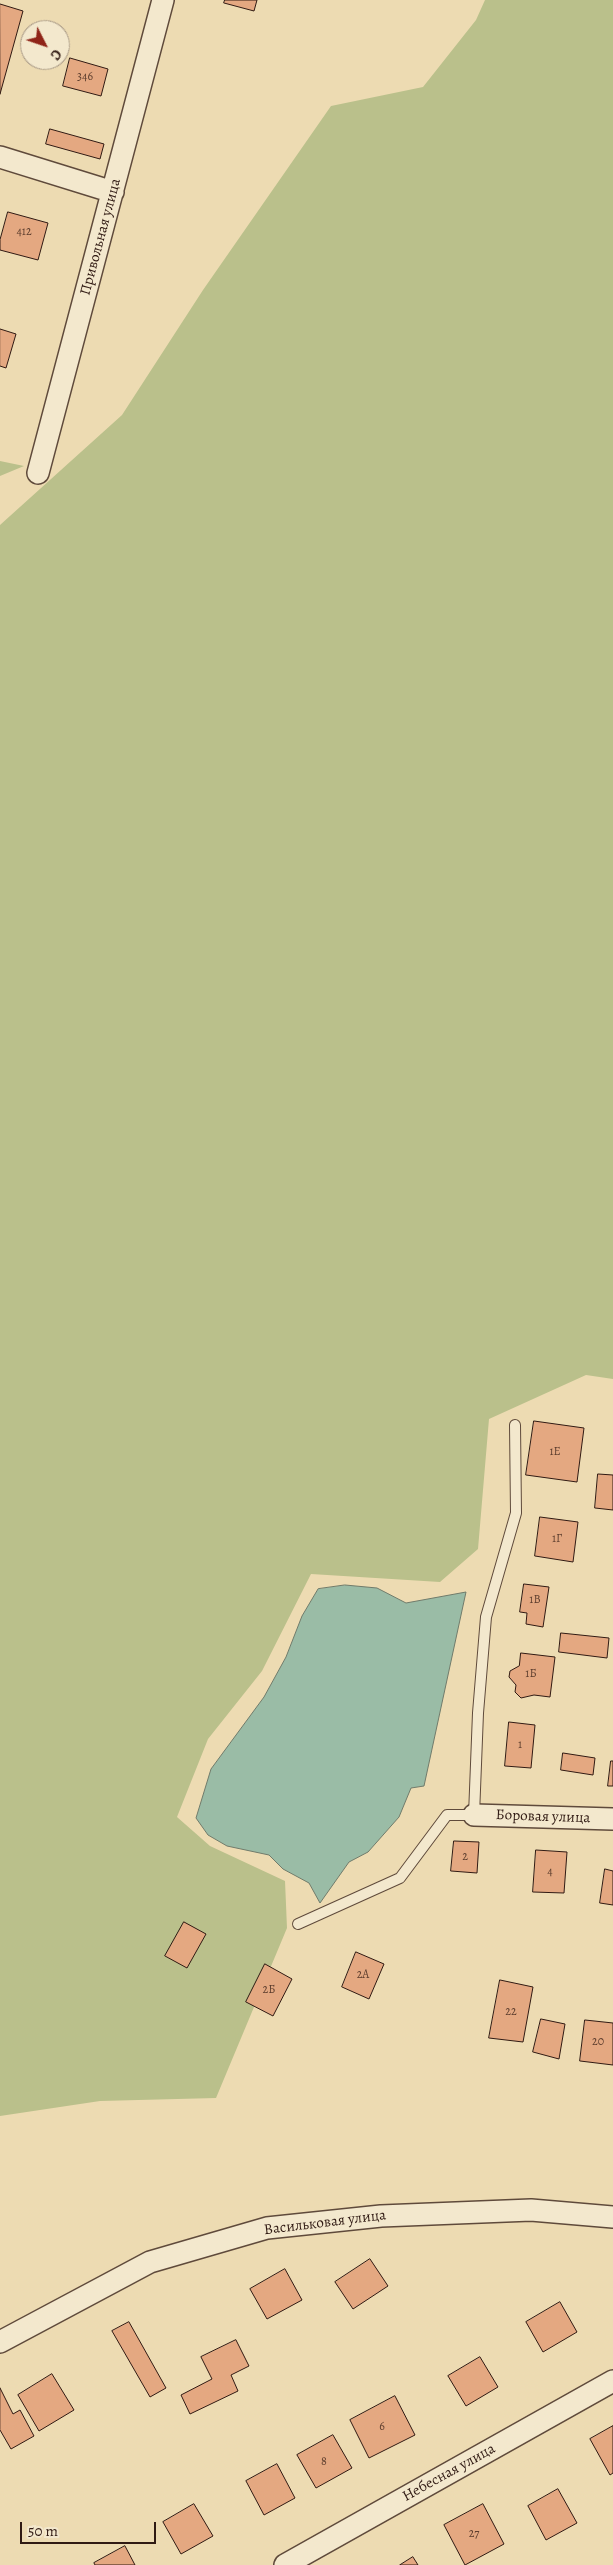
<!DOCTYPE html>
<html>
<head>
<meta charset="utf-8">
<style>
	body { margin:0 }
	#map { position:relative; width:613px; height:2565px; overflow:hidden; background:#eddbb2; font-family:Alegreya,serif }
	canvas { display:block }
	.north { position:absolute; left:20px; top:20px; width:50px; height:50px; box-sizing:border-box; background:#f3e8cd; border:1px solid #a59683; border-radius:50%; rotate:131deg; font-size:14px; font-weight:700; line-height:20px; text-align:center; color:#301a13 }
	.north::after { content:''; display:block; margin:auto; width:18px; height:22px; background:#8f2418; clip-path:polygon(50% 0,100% 100%,50% 72%,0 100%) }
	.scale { position:absolute; left:20px; top:2522px; width:136px; height:22px; box-sizing:border-box; border:2px solid #301a13; border-top:0; padding-left:6px; font-size:15px; line-height:18px; white-space:nowrap; color:#301a13; -webkit-text-stroke:4px #f3e8cd; paint-order:stroke }
</style>
</head>
<body>
<div id="map">
<canvas width="613" height="2565"></canvas>
<div class="north">С</div>
<div class="scale">50 m</div>
</div>
<script>
const g = document.querySelector('canvas').getContext('2d');
g.lineJoin = 'round';
function fill(path, color) { g.fillStyle = color; g.fill(path, 'evenodd'); }
function strokePath(path, color, width, dash) { g.strokeStyle = color; g.lineWidth = width; g.lineCap = dash ? 'butt' : 'round'; g.setLineDash(dash || []); g.stroke(path); }
function drawText(font, color, halo, rows, align = 'center') {
  g.font = font + ' Alegreya,serif'; g.lineWidth = 4; g.setLineDash([]); g.textBaseline = 'middle'; g.strokeStyle = halo; g.fillStyle = color; for (const [text, x, y, turn = 0] of rows) {
    g.save(); g.translate(x, y); g.rotate((+turn || 0) * Math.PI / 180); g.textAlign = isNaN(turn) ? turn : align; if (halo) g.strokeText(text, 0, 0); g.fillText(text, 0, 0); g.restore();
  }
}
fill(new Path2D(`
	M485,0H613V1379L586,1375L489,1419L478,1549L440,1582L311,1574L262,1671L208,1739L177,1817L210,1846L285,1881L287,1928L216,2098L100,2101L0,2116V525L122,415L203,290L331,106L423,87L476,20Z
	M0,461L24,466L0,476Z`), '#bac08b');
const water = new Path2D(`
	M345,1585L377,1588L406,1603L466,1592L424,1786L411,1788L399,1817L368,1852L349,1862L320,1903L309,1883L283,1869L269,1855L227,1846L208,1835L196,1818L211,1769L264,1697L286,1657L302,1616L318,1589Z`);
fill(water, '#9abca6');
strokePath(water, '#707b6b', 1);
const building = new Path2D(`
	M225,0H257L254,11L224,3Z
	M0,4L23,11L0,94Z
	M70,58L108,69L101,96L63,86Z
	M50,129L104,144L100,159L46,144Z
	M8,212L48,223L38,260L0,250V240Z
	M0,329L16,334L6,368L0,366Z
	M534,1421L584,1428L577,1482L526,1475Z
	M598,1474L613,1475V1510L595,1508Z
	M540,1517L578,1522L573,1562L535,1556Z
	M524,1584L549,1587L543,1627L526,1624L527,1613L520,1612Z
	M561,1633L609,1638L607,1658L559,1652Z
	M521,1653L555,1657L550,1697L534,1695L521,1698L515,1692L516,1685L509,1677L510,1671L519,1666Z
	M509,1722L535,1725L531,1768L505,1766Z
	M563,1753L595,1758L593,1775L561,1770Z
	M611,1761H613V1786H608Z
	M454,1841L479,1842L477,1873L451,1871Z
	M536,1850L567,1852L564,1893L533,1892Z
	M605,1869L613,1871V1905L600,1903Z
	M184,1922L206,1934L187,1968L165,1956Z
	M356,1952L384,1964L369,1999L342,1987Z
	M265,1964L292,1979L273,2016L246,2002Z
	M500,1980L533,1987L523,2042L489,2038Z
	M541,2019L565,2024L559,2059L533,2052Z
	M585,2020L613,2023V2065L580,2061Z
	M370,2259L388,2286L353,2309L335,2282Z
	M285,2269L302,2300L267,2319L250,2289Z
	M560,2302L577,2332L543,2352L526,2322Z
	M129,2322L166,2388L150,2397L112,2331Z
	M236,2340L249,2366L231,2375L238,2391L190,2414L181,2395L212,2379L201,2357Z
	M480,2357L498,2387L466,2406L448,2376Z
	M52,2374L74,2410L39,2431L18,2395Z
	M0,2388L13,2414L20,2410L34,2436L11,2449L0,2430Z
	M395,2396L415,2435L369,2458L350,2420Z
	M613,2426V2473L610,2475L590,2439Z
	M333,2435L352,2468L316,2488L297,2455Z
	M277,2464L295,2498L264,2515L246,2481Z
	M558,2489L577,2523L546,2540L528,2506Z
	M194,2504L213,2536L181,2554L163,2522Z
	M483,2504L504,2544L465,2565L444,2525Z
	M125,2546L135,2565H95L94,2563Z
	M413,2557L418,2565H400Z`);
fill(building, '#e4a881');
strokePath(building, '#301a13', 1);
const lane = new Path2D(`
	M298,1924L400,1878L447,1815H474L478,1713L486,1617L516,1513L515,1425`);
const street = new Path2D(`
	M0,157L113,192
	M38,473L163,0
	M474,1815L613,1819
	M0,2342L150,2262L267,2228L381,2216L531,2210L613,2217
	M285,2565L613,2381`);
strokePath(lane, '#5f4a3b', 12);
strokePath(street, '#5f4a3b', 24);
strokePath(lane, '#f3e8cd', 10);
strokePath(street, '#f3e8cd', 21);
drawText('12px', '#5d3e2e', null, [
	["346",85,77],
	["412",24,232],
	["1Е",555,1452],
	["1Г",557,1539],
	["1В",535,1600],
	["1Б",531,1674],
	["1",520,1745],
	["2",465,1857],
	["4",550,1872],
	["2А",363,1975],
	["2Б",269,1990],
	["22",511,2012],
	["20",598,2042],
	["6",382,2427],
	["8",324,2462],
	["27",474,2534]
]);
drawText('15px', '#301a13', '#f3e8cd', [
	["Привольная улица",101,237,-75],
	["Боровая улица",543,1817,2],
	["Васильковая улица",325,2223,-7],
	["Небесная улица",449,2473,-29]
]);
</script>
</body>
</html>
